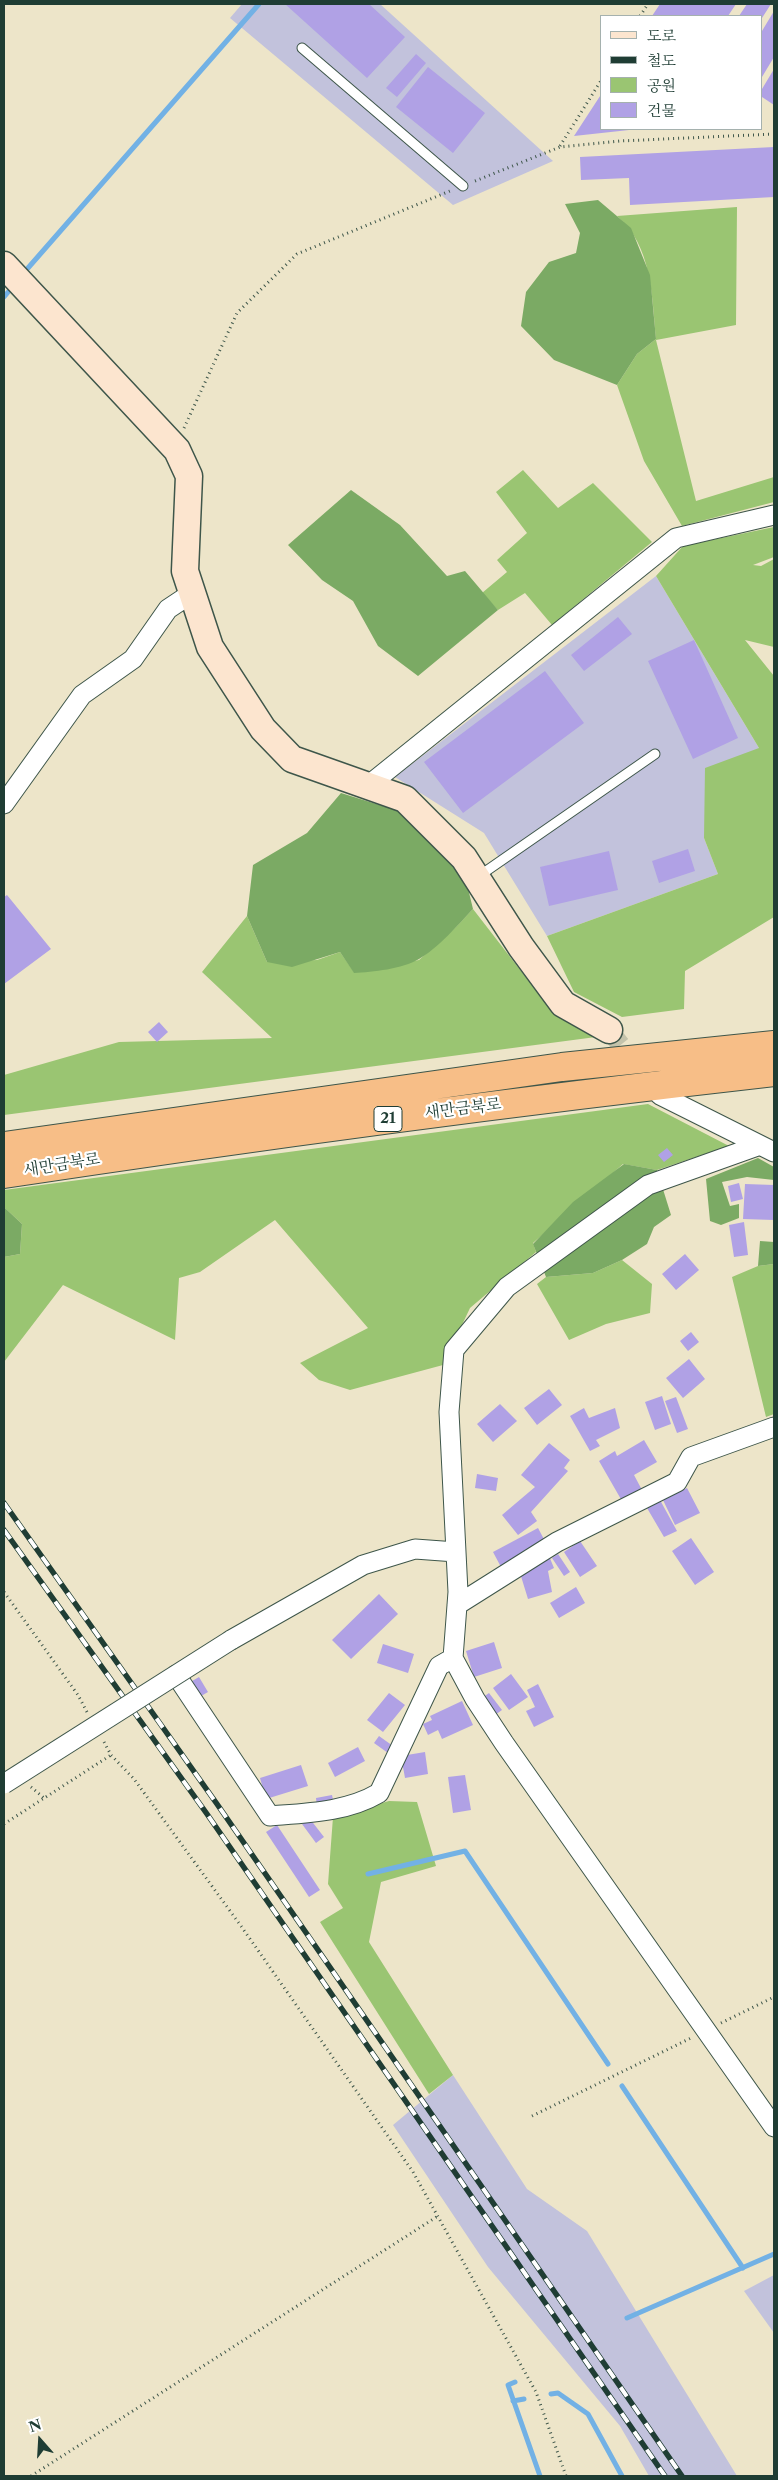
<!DOCTYPE html>
<html>
<head>
<meta charset="utf-8">
<style>
	body { margin:0 }
	#map { position:relative; width:778px; height:2480px; overflow:hidden; background:#ede5c9; font-family:"Libre Caslon Text","Noto Serif KR",serif }
	canvas { display:block }
	.frame { position:absolute; inset:0; border:5px solid #1f3d34; pointer-events:none }
	.legend { position:absolute; left:600px; top:15px; width:162px; height:115px; box-sizing:border-box; background:#fff; border:1px solid #a5b1ae; margin:0; padding:6px 9px; list-style:none; font-size:15px; color:#1f3d34 }
	.legend li { display:flex; align-items:center; gap:10px; height:25px }
	.legend b { width:25px; border:1px solid #a5b1ae }
	.north { position:absolute; left:15px; top:2415px; width:50px; height:50px; -webkit-text-stroke:4px #fff; paint-order:stroke; rotate:341deg; font-size:14px; font-weight:700; line-height:20px; text-align:center; color:#1f3d34 }
	.north::after { content:''; display:block; margin:auto; width:18px; height:22px; background:#1f3d34; clip-path:polygon(50% 0,100% 100%,50% 72%,0 100%) }
</style>
</head>
<body>
<div id="map">
<canvas width="778" height="2480"></canvas>
<div class="frame"></div>
<ul class="legend">
<li><b style="height:6px;background:#fce5cf"></b>도로</li>
<li><b style="height:6px;background:#1f3d34"></b>철도</li>
<li><b style="height:14px;background:#9ac572"></b>공원</li>
<li><b style="height:14px;background:#b0a1e5"></b>건물</li>
</ul>
<div class="north">N</div>
</div>
<script>
const g = document.querySelector('canvas').getContext('2d');
g.lineJoin = 'round';
function fill(path, color) { g.fillStyle = color; g.fill(path, 'evenodd'); }
function strokePath(path, color, width, dash) { g.strokeStyle = color; g.lineWidth = width; g.lineCap = dash ? 'butt' : 'round'; g.setLineDash(dash || []); g.stroke(path); }
function drawText(font, color, halo, rows, align = 'center') {
  g.font = font + ' "Libre Caslon Text","Noto Serif KR",serif'; g.lineWidth = 4.5; g.setLineDash([]); g.textBaseline = 'middle'; g.strokeStyle = halo; g.fillStyle = color; for (const [text, x, y, turn = 0] of rows) {
    g.save(); g.translate(x, y); g.rotate((+turn || 0) * Math.PI / 180); g.textAlign = isNaN(turn) ? turn : align; if (halo) g.strokeText(text, 0, 0); g.fillText(text, 0, 0); g.restore();
  }
}
fill(new Path2D(`
	M242,4H380L553,161L453,205L230,18Z
	M656,576L759,748L704,838L718,874L547,936L484,833L395,777Z
	M453,2075L527,2189L587,2231L737,2476H649L620,2426L488,2267L393,2125Z
	M774,2275V2333L744,2291Z`), '#c2c2dc');
fill(new Path2D(`
	M737,207L736,325L656,340L696,501L774,477V502L682,526L644,461L617,385L637,354L656,339C652,297 652,245 617,216Z
	M523,470L558,508L593,483L652,542L552,625L525,593L498,610L482,593L507,572L497,560L527,533L496,492Z
	M774,527V557L753,565L761,566L774,559V647L745,640L774,676V917L685,971L684,1009L622,1017L574,992L547,936L718,874L704,838L705,768L759,748L656,576L683,546Z
	M473,909L545,1002L596,1037L4,1115V1075L119,1042L272,1038L202,972L247,916L267,962L317,960L340,952L354,972L419,960L457,926Z
	M648,1104L729,1146L657,1170L623,1164L533,1243L536,1252L470,1308L443,1365L350,1390L319,1380L300,1363L368,1328L275,1220L200,1272L179,1278L175,1340L63,1285L4,1362V1257L20,1254L22,1224L4,1207V1190Z
	M622,1260L652,1284L650,1313L606,1324L569,1340L537,1284L546,1277L593,1273Z
	M774,1264V1414L766,1417L732,1277L758,1266Z
	M389,1801L417,1802L436,1866L381,1882L369,1942L453,2075L429,2094L320,1922L343,1908L328,1884L333,1817Z`), '#9ac572');
fill(new Path2D(`
	M598,200L631,228L650,275L656,339L637,354L617,385L554,360L521,326L526,292L549,262L576,253L580,233L565,204Z
	M351,490L400,525L447,576L465,571L498,610L418,676L378,646L353,601L322,580L288,545Z
	M341,793L405,813L465,876L473,909C460,923 436,950 419,959C402,969 373,972 354,973L340,952L292,967L267,962L247,916L253,865L307,833Z
	M758,1158L774,1167V1180L747,1177L722,1182L730,1206L739,1204V1218L721,1225L710,1221L706,1179Z
	M624,1164L657,1170L671,1215L654,1227L647,1244L622,1260L593,1273L546,1277L533,1244L573,1202Z
	M4,1207L22,1224L20,1254L4,1257Z
	M760,1241L774,1242V1264L758,1266Z`), '#7baa64');
strokePath(new Path2D(`
	M28,268L259,4
	M4,297L9,291
	M368,1874L465,1851L608,2064
	M622,2086L743,2268
	M627,2318L774,2254
	M515,2382L508,2385L540,2476
	M551,2394L558,2393L588,2414L622,2476
	M513,2401L524,2399`), '#72b1e5', 5);
fill(new Path2D(`
	M285,4H369L405,37L367,78Z
	M660,4H736L728,16H652Z
	M747,4H771L762,18V16H739Z
	M774,11V57L762,77V31Z
	M416,54L426,63L397,97L386,88Z
	M428,67L485,113L453,153L396,107Z
	M774,69V105L762,97V89Z
	M602,93V129L629,130L574,136Z
	M774,147V197L630,205L629,178L581,180L580,157Z
	M618,617L632,634L584,671L571,655Z
	M694,640L738,738L693,759L648,661Z
	M545,671L584,723L463,813L424,762Z
	M688,849L695,871L659,883L652,861Z
	M609,851L618,890L549,906L540,867Z
	M7,895L51,949L4,984V897Z
	M159,1022L168,1032L157,1042L148,1032Z
	M667,1148L673,1155L664,1162L658,1155Z
	M739,1183L743,1199L731,1202L728,1186Z
	M745,1184L774,1185V1220L743,1219Z
	M744,1222L748,1255L734,1257L729,1225Z
	M685,1254L699,1270L676,1290L662,1274Z
	M691,1332L699,1342L688,1351L680,1341Z
	M689,1359L705,1379L683,1398L666,1378Z
	M549,1389L562,1405L537,1425L524,1408Z
	M662,1396L671,1424L655,1430L645,1402Z
	M676,1397L688,1429L677,1433L665,1401Z
	M500,1404L517,1421L493,1442L477,1424Z
	M584,1408L589,1418L615,1408L620,1428L596,1440L600,1446L590,1451L570,1416Z
	M644,1440L657,1462L634,1475L642,1490L622,1501L599,1461L615,1451L617,1456Z
	M549,1443L570,1460L564,1468L568,1471L531,1512L537,1521L518,1535L502,1515L535,1487L521,1475Z
	M477,1474L498,1478L496,1491L475,1488Z
	M687,1488L700,1513L675,1525L663,1500Z
	M660,1500L677,1531L664,1537L647,1508Z
	M538,1528L546,1543L501,1567L493,1552Z
	M691,1538L714,1572L695,1585L672,1551Z
	M580,1541L597,1566L580,1577L564,1552Z
	M558,1554L570,1572L564,1576L552,1558Z
	M549,1556L554,1568L548,1571L552,1592L528,1599L520,1573Z
	M576,1587L585,1603L559,1618L550,1603Z
	M379,1594L398,1614L351,1659L332,1640Z
	M494,1642L502,1668L474,1677L466,1651Z
	M383,1644L414,1654L408,1673L377,1663Z
	M511,1674L528,1697L509,1710L493,1688Z
	M199,1677L208,1692L196,1699L187,1684Z
	M538,1684L554,1717L534,1727L526,1711L535,1707L527,1690Z
	M389,1693L405,1705L383,1732L367,1720Z
	M489,1693L502,1710L495,1715L482,1698Z
	M462,1701L473,1725L442,1739L438,1730L428,1735L423,1724L432,1720L430,1716Z
	M379,1736L393,1746L388,1753L374,1743Z
	M358,1747L365,1761L335,1777L328,1763Z
	M425,1752L428,1774L405,1778L401,1756Z
	M301,1765L308,1786L266,1799L260,1778Z
	M465,1775L471,1810L453,1813L448,1777Z
	M332,1795L334,1804L317,1807L316,1798Z
	M310,1819L324,1837L316,1843L302,1824Z
	M277,1825L320,1890L309,1897L266,1832Z`), '#b0a1e5');
strokePath(new Path2D(`
	M609,1030L659,1094`), '#c4c3ab', 19, [19, 9]);
const lane = new Path2D(`
	M302,48L463,186
	M479,876L655,754`);
const street = new Path2D(`
	M369,785L676,538L774,515
	M4,804L82,695L133,659L168,609L192,593
	M660,1095L774,1152
	M760,1145L648,1185L507,1287L454,1350L449,1412L458,1592L453,1658L475,1699L504,1743L774,2127
	M457,1605L557,1542L677,1482L691,1457L774,1427
	M231,1640L363,1565L415,1549L456,1552
	M176,1675L270,1816C307,1813 347,1812 379,1793L439,1666L453,1658`);
const secondary = new Path2D(`
	M4,265L177,450L189,476L185,571L210,647L263,729L292,759L405,799L464,858L521,947L563,1004L609,1030`);
const highway = new Path2D(`
	M4,1146L562,1067L774,1045
	M4,1174C260,1135 517,1101 774,1072`);
strokePath(lane, '#3e564a', 11);
strokePath(street, '#3e564a', 21);
strokePath(secondary, '#3e564a', 29);
strokePath(highway, '#3e564a', 30);
strokePath(new Path2D(`
	M640,16L648,4
	M560,146L602,79
	M475,181L560,147L620,141L774,134
	M184,428L237,313L297,254L450,191
	M4,1592L78,1695L87,1712
	M104,1742L111,1755L134,1779L241,1926L413,2172L536,2392L566,2476
	M31,1787L44,1798
	M4,1824L111,1755
	M721,2023L774,1997
	M532,2116L691,2038
	M31,2476L438,2216`), '#3e564a', 3, [1, 4]);
strokePath(lane, '#fff', 9);
strokePath(street, '#fff', 19);
strokePath(secondary, '#fce5cf', 26);
strokePath(highway, '#f7be87', 28);
const rail = new Path2D(`
	M4,1503L217,1804L682,2476
	M4,1530L207,1814L665,2476`);
strokePath(rail, '#1f3d34', 5.5);
strokePath(rail, '#fff', 4, [11]);
const streetBridge = new Path2D(`
	M4,1784L231,1640`);
strokePath(streetBridge, '#3e564a', 21, []);
strokePath(streetBridge, '#fff', 19);
for (const [x, y, w] of [
	[388,1119,28]
]) { const box = new Path2D(); box.roundRect(x - w / 2, y - 12.5, w, 25, 4); g.fillStyle = '#fff'; g.fill(box); strokePath(box, '#1f3d34', 1); }
drawText('bold 15px', '#1f3d34', null, [
	["21",388,1119]
]);
drawText('16px', '#1f3d34', '#fff', [
	["새만금북로",463,1109,-7],
	["새만금북로",62,1165,-9]
]);
</script>
</body>
</html>
